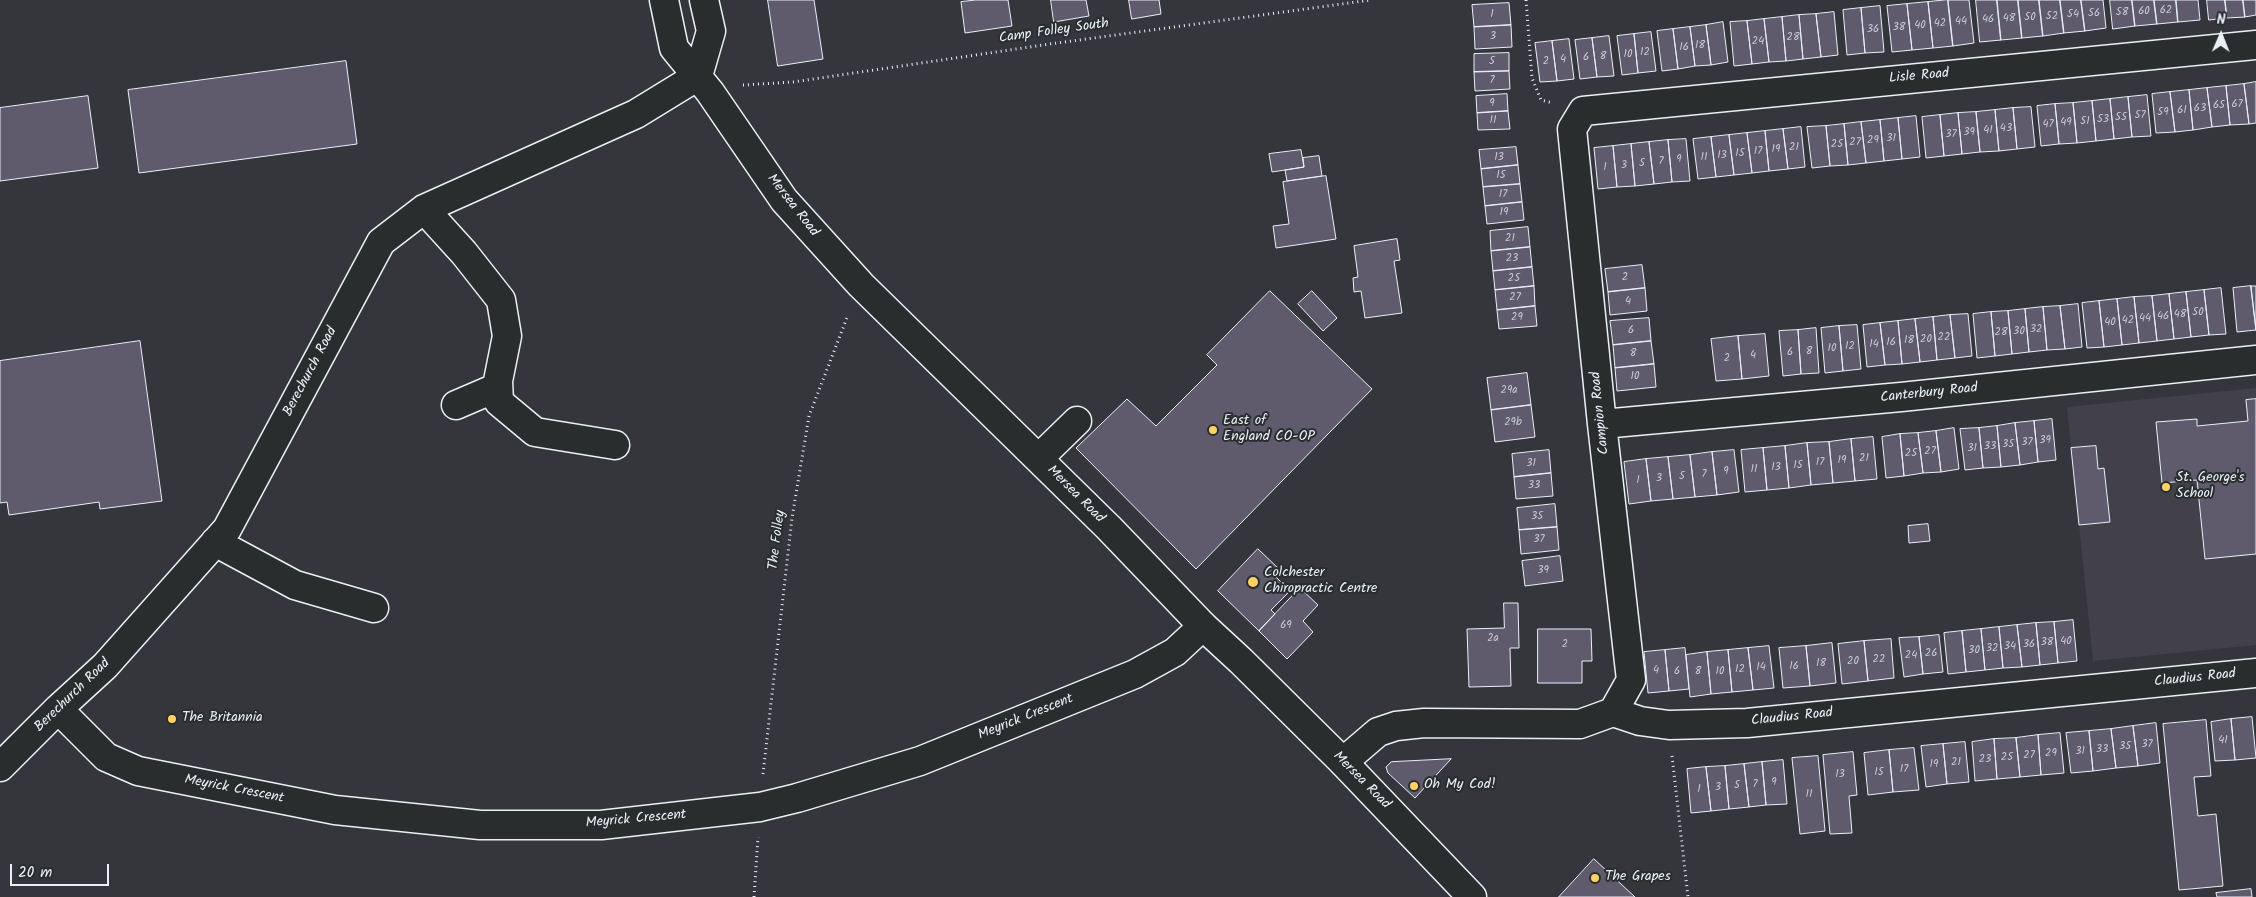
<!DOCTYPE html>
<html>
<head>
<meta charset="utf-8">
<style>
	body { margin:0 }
	#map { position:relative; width:2256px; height:897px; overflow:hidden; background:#35363b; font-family:Kalam,sans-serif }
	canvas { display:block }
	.north { position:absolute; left:2196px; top:10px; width:50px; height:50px; -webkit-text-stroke:4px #2a2d2e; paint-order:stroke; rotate:1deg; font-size:14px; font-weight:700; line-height:20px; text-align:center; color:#e8f1f8 }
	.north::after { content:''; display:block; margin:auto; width:18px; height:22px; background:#e8f1f8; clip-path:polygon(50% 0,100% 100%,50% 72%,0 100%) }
	.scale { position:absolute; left:10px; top:864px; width:99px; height:22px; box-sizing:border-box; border:2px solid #e8f1f8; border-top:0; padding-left:6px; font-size:15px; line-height:18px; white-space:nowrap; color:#e8f1f8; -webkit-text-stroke:4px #2a2d2e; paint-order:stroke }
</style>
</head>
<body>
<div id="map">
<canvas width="2256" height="897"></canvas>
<div class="north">N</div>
<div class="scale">20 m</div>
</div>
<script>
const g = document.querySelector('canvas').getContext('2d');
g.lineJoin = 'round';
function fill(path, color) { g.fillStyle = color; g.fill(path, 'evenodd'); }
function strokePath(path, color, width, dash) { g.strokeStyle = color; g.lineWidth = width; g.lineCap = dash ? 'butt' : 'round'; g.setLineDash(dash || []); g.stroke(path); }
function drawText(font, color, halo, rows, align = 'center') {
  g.font = font + ' Kalam,sans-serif'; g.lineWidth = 4; g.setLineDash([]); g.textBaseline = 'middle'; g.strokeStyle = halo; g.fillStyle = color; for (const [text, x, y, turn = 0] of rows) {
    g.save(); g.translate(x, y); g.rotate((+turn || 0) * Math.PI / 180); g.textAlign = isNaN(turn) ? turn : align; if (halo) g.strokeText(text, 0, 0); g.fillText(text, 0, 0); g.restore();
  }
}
fill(new Path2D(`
	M2256,388V645L2093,661L2067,407Z`), '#42414a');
const building = new Path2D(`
	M768,0H814L823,59L778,66Z
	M976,0H1008L1012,26L965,33L961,2Z
	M1051,0H1086L1089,16L1054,22Z
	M1129,0H1159L1161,14L1132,19Z
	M1948,0L1953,46L1933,48L1928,2Z
	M1948,0H1969L1974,43L1953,46Z
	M1976,0H1997L2001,40L1980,42Z
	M1997,0H2018L2022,38L2001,40Z
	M2018,0H2039L2043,36L2022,38Z
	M2039,0H2060L2064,33L2043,36Z
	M2060,0H2081L2085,31L2064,33Z
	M2081,0H2103L2106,28L2085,31Z
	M2110,0H2132L2135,26L2113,29Z
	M2132,0H2154L2157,24L2135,26Z
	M2154,0H2176L2178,22L2157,24Z
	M2176,0H2198L2200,20L2178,22Z
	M2207,0H2225L2227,18L2209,20Z
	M2225,0H2243L2245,17L2227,18Z
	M2243,0H2256V15L2245,17Z
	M1928,2L1933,48L1912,50L1907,4Z
	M1509,3L1511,25L1474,27L1472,5Z
	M1907,4L1912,50L1892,52L1887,6Z
	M1880,6L1884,52L1865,53L1861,8Z
	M1861,8L1865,53L1847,55L1843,10Z
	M1834,12L1838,55L1821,57L1816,14Z
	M1816,14L1821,57L1803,59L1799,15Z
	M1799,15L1803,59L1786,61L1782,17Z
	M1782,17L1786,61L1769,62L1764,19Z
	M1764,19L1769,62L1752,64L1747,21Z
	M1747,21L1752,64L1734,66L1730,22Z
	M1723,22L1728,62L1711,65L1706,25Z
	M1511,25L1512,47L1475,49L1474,27Z
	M1706,25L1711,65L1695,66L1690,27Z
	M1690,27L1695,66L1678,69L1673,29Z
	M1673,29L1678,69L1662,71L1657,31Z
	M1651,32L1656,71L1638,73L1634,34Z
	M1634,34L1638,73L1622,75L1617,36Z
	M1609,36L1614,76L1597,77L1592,38Z
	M1592,38L1597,77L1580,79L1575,40Z
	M1569,39L1574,79L1557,81L1552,41Z
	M1552,41L1557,81L1540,82L1535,43Z
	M1509,53V71L1474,72V54Z
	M346,61L357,144L139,173L128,90Z
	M1509,71L1510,89L1475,91L1474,72Z
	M2256,82V123L2249,124L2244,84Z
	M2244,84L2249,124L2230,125L2226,86Z
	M2226,86L2230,125L2212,127L2207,88Z
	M2207,88L2212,127L2193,130L2189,90Z
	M2189,90L2193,130L2175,132L2170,92Z
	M2170,92L2175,132L2156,133L2152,94Z
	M1507,94L1508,111L1477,113L1476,96Z
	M2147,95L2151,136L2132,137L2128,97Z
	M88,96L98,168L0,181V108Z
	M2128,97L2132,137L2114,139L2110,99Z
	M2110,99L2114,139L2096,141L2092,101Z
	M2092,101L2096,141L2077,143L2073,103Z
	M2073,103L2077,143L2059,144L2055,104Z
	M2055,104L2059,144L2041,146L2037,106Z
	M2031,107L2035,147L2017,149L2013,108Z
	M2013,108L2017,149L1999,151L1995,110Z
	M1995,110L1999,151L1980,152L1976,112Z
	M1508,111L1510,129L1478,130L1477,113Z
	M1976,112L1980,152L1962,154L1958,113Z
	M1958,113L1962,154L1944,156L1940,115Z
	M1940,115L1944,156L1926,158L1922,117Z
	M1916,116L1920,157L1902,159L1898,118Z
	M1898,118L1902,159L1884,161L1880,120Z
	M1880,120L1884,161L1866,163L1861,122Z
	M1861,122L1866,163L1848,165L1844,124Z
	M1844,124L1848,165L1830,166L1826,126Z
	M1826,126L1830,166L1812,168L1807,127Z
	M1801,127L1805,167L1788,169L1783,129Z
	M1783,129L1788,169L1769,171L1765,131Z
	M1765,131L1769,171L1752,173L1747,133Z
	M1747,133L1752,173L1734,175L1729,135Z
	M1729,135L1734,175L1716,177L1711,137Z
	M1711,137L1716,177L1698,179L1693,139Z
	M1686,139L1690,181L1672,182L1668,140Z
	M1668,140L1672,182L1654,184L1649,142Z
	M1649,142L1654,184L1635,186L1631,144Z
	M1631,144L1635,186L1617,187L1613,146Z
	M1613,146L1617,187L1598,189L1594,148Z
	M1516,147L1518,165L1481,169L1479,150Z
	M1301,150L1304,167L1272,172L1269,154Z
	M1319,156L1322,176L1287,181L1285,170L1304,167L1303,158Z
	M1518,165L1520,184L1483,187L1481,169Z
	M1326,176L1336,239L1276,248L1273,226L1289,224L1283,182Z
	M1520,184L1522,202L1485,206L1483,187Z
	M1522,202L1524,220L1487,224L1485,206Z
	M1528,227L1530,247L1491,251L1490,231Z
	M1397,239L1400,260L1394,261L1402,313L1365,318L1361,291L1354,292L1353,278L1358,277L1354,246Z
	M1530,247L1532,267L1493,271L1491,251Z
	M1642,265L1645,288L1608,292L1605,269Z
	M1532,267L1534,286L1495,290L1493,271Z
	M1534,286L1535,306L1497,310L1495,290Z
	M2251,286L2256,330L2237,332L2233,288Z
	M2251,286H2256V330Z
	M1645,288L1647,311L1610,315L1608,292Z
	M2221,288L2226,334L2209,335L2204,290Z
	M2204,290L2209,335L2191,337L2186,292Z
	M1270,291L1372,389L1196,569L1076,448L1127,399L1156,426L1217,365L1207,355Z
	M1312,291L1337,318L1323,331L1298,304Z
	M2186,292L2191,337L2174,339L2169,294Z
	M2169,294L2174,339L2157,341L2152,296Z
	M2152,296L2157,341L2139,343L2134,297Z
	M2134,297L2139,343L2122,345L2117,299Z
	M2117,299L2122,345L2104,347L2099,301Z
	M2099,301L2104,347L2087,348L2082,303Z
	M2078,304L2082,347L2065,349L2060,306Z
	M1535,306L1537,326L1499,329L1497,310Z
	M2060,306L2065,349L2047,350L2043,307Z
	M2043,307L2047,350L2029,352L2025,309Z
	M2025,309L2029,352L2012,354L2008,311Z
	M2008,311L2012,354L1995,356L1991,312Z
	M1991,312L1995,356L1977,358L1973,314Z
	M1968,314L1972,356L1955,358L1950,315Z
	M1950,315L1955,358L1937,360L1933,317Z
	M1933,317L1937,360L1920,362L1915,319Z
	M1649,318L1651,341L1613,345L1610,321Z
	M1915,319L1920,362L1902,364L1898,321Z
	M1898,321L1902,364L1885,365L1880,323Z
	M1880,323L1885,365L1867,367L1863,325Z
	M1857,325L1861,369L1843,371L1839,326Z
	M1839,326L1843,371L1825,373L1821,328Z
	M1816,328L1819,373L1801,374L1798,330Z
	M1798,330L1801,374L1783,376L1779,331Z
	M1765,334L1769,376L1742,379L1738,336Z
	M1738,336L1742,379L1716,381L1711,339Z
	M140,341L162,501L100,509L99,502L9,515L7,502L0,503V361Z
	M1651,341L1654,364L1615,368L1613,345Z
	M1654,364L1656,387L1617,391L1615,368Z
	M1527,373L1531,405L1491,410L1487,378Z
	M2256,399V554L2205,559L2197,480L2162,483L2156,422L2197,419V426L2248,421L2246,400Z
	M1531,405L1535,437L1495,442L1491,410Z
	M2052,419L2056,460L2038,462L2034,421Z
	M2034,421L2038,462L2020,465L2015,423Z
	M2015,423L2020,465L2001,467L1997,426Z
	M1997,426L2001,467L1983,468L1979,428Z
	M1954,428L1959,469L1941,472L1936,431Z
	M1979,428L1983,468L1965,470L1960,429Z
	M1936,431L1941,472L1923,473L1918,433Z
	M1918,433L1923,473L1904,476L1900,434Z
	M1900,434L1904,476L1886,478L1882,437Z
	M1873,437L1877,479L1855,481L1851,439Z
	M1851,439L1855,481L1833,483L1829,442Z
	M1829,442L1833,483L1811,485L1807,443Z
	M1807,443L1811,485L1789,488L1785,446Z
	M1785,446L1789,488L1767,490L1763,448Z
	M2096,446L2098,469L2104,468L2110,522L2079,525L2071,448Z
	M1763,448L1767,490L1745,492L1741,450Z
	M1549,450L1551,473L1514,477L1512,454Z
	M1734,450L1739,492L1717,495L1712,452Z
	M1712,452L1717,495L1695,497L1690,455Z
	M1690,455L1695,497L1673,499L1668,457Z
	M1668,457L1673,499L1651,501L1646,459Z
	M1646,459L1651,501L1629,504L1624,462Z
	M1551,473L1553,496L1516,499L1514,477Z
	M1555,504L1557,527L1519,530L1517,508Z
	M1928,524L1930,541L1909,543L1908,526Z
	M1557,527L1559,550L1521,554L1519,530Z
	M1258,549L1278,568L1272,573L1290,591L1271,610L1275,614L1259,631L1218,591Z
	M1560,556L1563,581L1525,586L1522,561Z
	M1300,588L1318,605L1303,621L1313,632L1287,659L1259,631Z
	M1504,603H1518L1519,648H1510L1511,686L1469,687L1467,629L1504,628Z
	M2073,620L2077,661L2058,663L2054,622Z
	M2054,622L2058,663L2040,665L2036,623Z
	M2036,623L2040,665L2022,667L2017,625Z
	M2017,625L2022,667L2003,668L1999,627Z
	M1999,627L2003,668L1985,670L1981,629Z
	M1538,629H1591L1592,661H1582V683H1538Z
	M1981,629L1985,670L1966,672L1962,631Z
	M1962,631L1966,672L1948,674L1944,633Z
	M1939,635L1943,672L1923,674L1919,637Z
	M1919,637L1923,674L1904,677L1899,638Z
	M1891,639L1894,678L1868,681L1864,641Z
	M1864,641L1868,681L1842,684L1838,644Z
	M1832,643L1836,683L1810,686L1806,646Z
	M1769,646L1774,688L1753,690L1748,648Z
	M1806,646L1810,686L1783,688L1779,648Z
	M1685,648L1689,689L1669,691L1665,650Z
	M1748,648L1753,690L1732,692L1728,650Z
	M1665,650L1669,691L1648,693L1644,652Z
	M1728,650L1732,692L1711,694L1707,652Z
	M1707,652L1711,694L1690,697L1686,655Z
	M2252,717L2256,758L2235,760L2231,719Z
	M2231,719L2235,760L2215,761L2211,722Z
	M2206,720L2211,776L2194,777L2198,816L2216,814L2223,886L2179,890L2163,724Z
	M2156,723L2160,763L2138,766L2133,726Z
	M2133,726L2138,766L2116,768L2111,729Z
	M2111,729L2116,768L2093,771L2089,731Z
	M2089,731L2093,771L2071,773L2066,733Z
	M2060,733L2064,773L2041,775L2038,735Z
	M2038,735L2041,775L2020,777L2016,738Z
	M2016,738L2020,777L1997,779L1994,739Z
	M1994,739L1997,779L1975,781L1972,742Z
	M1965,742L1969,782L1947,784L1943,744Z
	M1943,744L1947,784L1926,787L1921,746Z
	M1914,748L1919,790L1893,792L1889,750Z
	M1889,750L1893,792L1868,795L1864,753Z
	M1853,752L1857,795L1849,796L1852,833L1830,834L1823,755Z
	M1818,756L1825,831L1800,834L1792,758Z
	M1451,759L1415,798L1388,773L1386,767L1391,762Z
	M1783,760L1787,804L1766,805L1762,762Z
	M1762,762L1766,805L1749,807L1744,764Z
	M1744,764L1749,807L1729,809L1725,766Z
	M1725,766L1729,809L1711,811L1706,767Z
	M1706,767L1711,811L1691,813L1687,769Z
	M1594,859L1635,897H1559Z
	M2251,889L2252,897H2217L2216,893Z`);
fill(building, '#5f5b6d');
strokePath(building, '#e8f1f8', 1);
const minor = new Path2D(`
	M424,209L464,253L501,300L507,336L498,381L499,402L535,432L615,445
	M456,405L498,387
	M1602,424L1901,397L2256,360
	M1039,458L1077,421
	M215,542L295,585L374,608
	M58,709L106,757L138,771L335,810L480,825H601L760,807L797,798L920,761L1135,674L1175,652L1203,626
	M1613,712L1631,680L1602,424L1572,129L1583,111L2256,45
	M1343,762L1378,732L1396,726L1424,723L1580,724L1613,712L1640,721L1669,725L1747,723L2256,673
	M0,767L58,709L105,666L227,529L381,242L424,209L636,114L698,76`);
const major = new Path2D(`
	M664,0L674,48L710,92L784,200L861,285L1109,528L1203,626L1241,661L1343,762L1472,897
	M698,76L711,31L704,0`);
strokePath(minor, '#e8f1f8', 31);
strokePath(major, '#e8f1f8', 31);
strokePath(new Path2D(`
	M1526,0L1532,78L1541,100L1553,103
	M743,85L793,82L1050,44L1371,0
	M1672,756L1688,897
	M763,774L792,518L809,416L848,315
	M754,897L758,837`), '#e8f1f8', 3, [1, 4]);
strokePath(minor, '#2a2d2e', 28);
strokePath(major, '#2a2d2e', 28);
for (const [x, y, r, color] of [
	[1213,430,5,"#ffd166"],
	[2166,487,5,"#ffd166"],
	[1253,582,6,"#ffd166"],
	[172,719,5,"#ffd166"],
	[1414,786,5,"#ffd166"],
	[1595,878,5,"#ffd166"]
]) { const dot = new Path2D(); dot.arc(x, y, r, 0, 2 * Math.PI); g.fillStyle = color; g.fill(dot); strokePath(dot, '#2a2d2e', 2); }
drawText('11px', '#c6ccd5', null, [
	["62",2166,11],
	["60",2144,12],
	["58",2122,13],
	["56",2094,14],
	["1",1492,15],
	["54",2073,15],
	["52",2052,17],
	["50",2030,18],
	["48",2009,19],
	["46",1988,20],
	["44",1961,22],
	["42",1940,24],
	["40",1920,26],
	["38",1899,28],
	["36",1873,30],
	["3",1493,37],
	["28",1793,38],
	["24",1758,42],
	["18",1700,46],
	["16",1684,48],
	["12",1645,53],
	["10",1628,55],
	["8",1603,57],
	["6",1586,58],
	["4",1563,60],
	["5",1492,62],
	["2",1546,62],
	["7",1492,81],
	["9",1492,104],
	["67",2237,105],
	["65",2219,106],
	["63",2200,109],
	["61",2182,111],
	["59",2163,113],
	["57",2140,116],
	["55",2121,118],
	["53",2103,120],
	["11",1493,121],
	["51",2085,122],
	["49",2066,123],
	["47",2048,125],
	["43",2006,129],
	["41",1988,131],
	["39",1969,133],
	["37",1951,135],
	["31",1891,139],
	["29",1873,141],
	["27",1855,143],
	["25",1837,145],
	["21",1794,148],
	["19",1776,150],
	["17",1758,152],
	["15",1740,154],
	["13",1722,156],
	["13",1499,158],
	["11",1704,158],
	["9",1679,160],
	["7",1661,162],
	["5",1642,164],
	["3",1624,166],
	["1",1605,168],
	["15",1501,176],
	["17",1503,195],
	["19",1504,213],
	["21",1510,239],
	["23",1512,259],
	["2",1625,278],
	["25",1514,279],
	["27",1515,298],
	["4",1628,302],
	["50",2198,313],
	["48",2180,315],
	["46",2163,317],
	["29",1517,318],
	["44",2145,319],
	["42",2128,321],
	["40",2110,323],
	["32",2036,330],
	["6",1631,331],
	["30",2019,332],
	["28",2001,333],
	["22",1944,338],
	["20",1926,340],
	["18",1909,341],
	["16",1891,343],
	["14",1874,345],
	["12",1850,347],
	["10",1832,349],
	["8",1809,352],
	["6",1790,353],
	["8",1633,354],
	["4",1753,356],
	["2",1727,359],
	["10",1635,377],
	["29a",1509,391],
	["29b",1513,423],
	["39",2045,441],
	["37",2027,443],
	["35",2008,445],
	["33",1990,447],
	["31",1972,449],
	["27",1930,452],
	["25",1911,454],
	["21",1864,459],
	["19",1842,461],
	["17",1820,463],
	["31",1531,464],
	["15",1798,466],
	["13",1776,468],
	["11",1754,470],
	["9",1726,472],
	["7",1704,475],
	["5",1682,477],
	["3",1659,479],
	["1",1638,481],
	["33",1534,486],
	["35",1537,517],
	["37",1539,540],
	["39",1543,571],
	["69",1286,626],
	["2a",1493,639],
	["40",2066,642],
	["38",2047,643],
	["2",1565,645],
	["36",2029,645],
	["34",2010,647],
	["32",1992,649],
	["30",1974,651],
	["26",1931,654],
	["24",1911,656],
	["22",1879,660],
	["20",1853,662],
	["18",1821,664],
	["16",1794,667],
	["14",1761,668],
	["12",1740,670],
	["4",1656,671],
	["6",1677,672],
	["8",1698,672],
	["10",1720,672],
	["41",2223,741],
	["37",2147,745],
	["35",2125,747],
	["33",2102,750],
	["31",2080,752],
	["29",2051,754],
	["27",2029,756],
	["25",2007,758],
	["23",1985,760],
	["21",1956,763],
	["19",1934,765],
	["17",1904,770],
	["15",1879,773],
	["13",1840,775],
	["9",1774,783],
	["7",1755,785],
	["5",1737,786],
	["3",1718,788],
	["1",1699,790],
	["11",1809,795]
]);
drawText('14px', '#e8f1f8', '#2a2d2e', [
	["Camp Folley South",1054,32,-8],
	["Lisle Road",1919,77,-5],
	["Mersea Road",792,206,52],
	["Berechurch Road",311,372,-62],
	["Canterbury Road",1929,394,-6],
	["Campion Road",1601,413,-96],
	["Mersea Road",1075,495,45],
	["The Folley",778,540,-83],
	["Claudius Road",2195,679,-6],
	["Berechurch Road",73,696,-44],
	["Meyrick Crescent",1026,718,-22],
	["Claudius Road",1792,718,-6],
	["Mersea Road",1361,781,45],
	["Meyrick Crescent",234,790,11],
	["Meyrick Crescent",636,820,-5]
]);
drawText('14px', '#e8f1f8', '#2a2d2e', [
	["East of",1223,422],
	["England CO-OP",1223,438],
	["St. George's",2176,479],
	["School",2176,495],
	["Colchester",1264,574],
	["Chiropractic Centre",1264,590],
	["The Britannia",182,719],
	["Oh My Cod!",1424,786],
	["The Grapes",1605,878]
], 'left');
</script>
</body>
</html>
